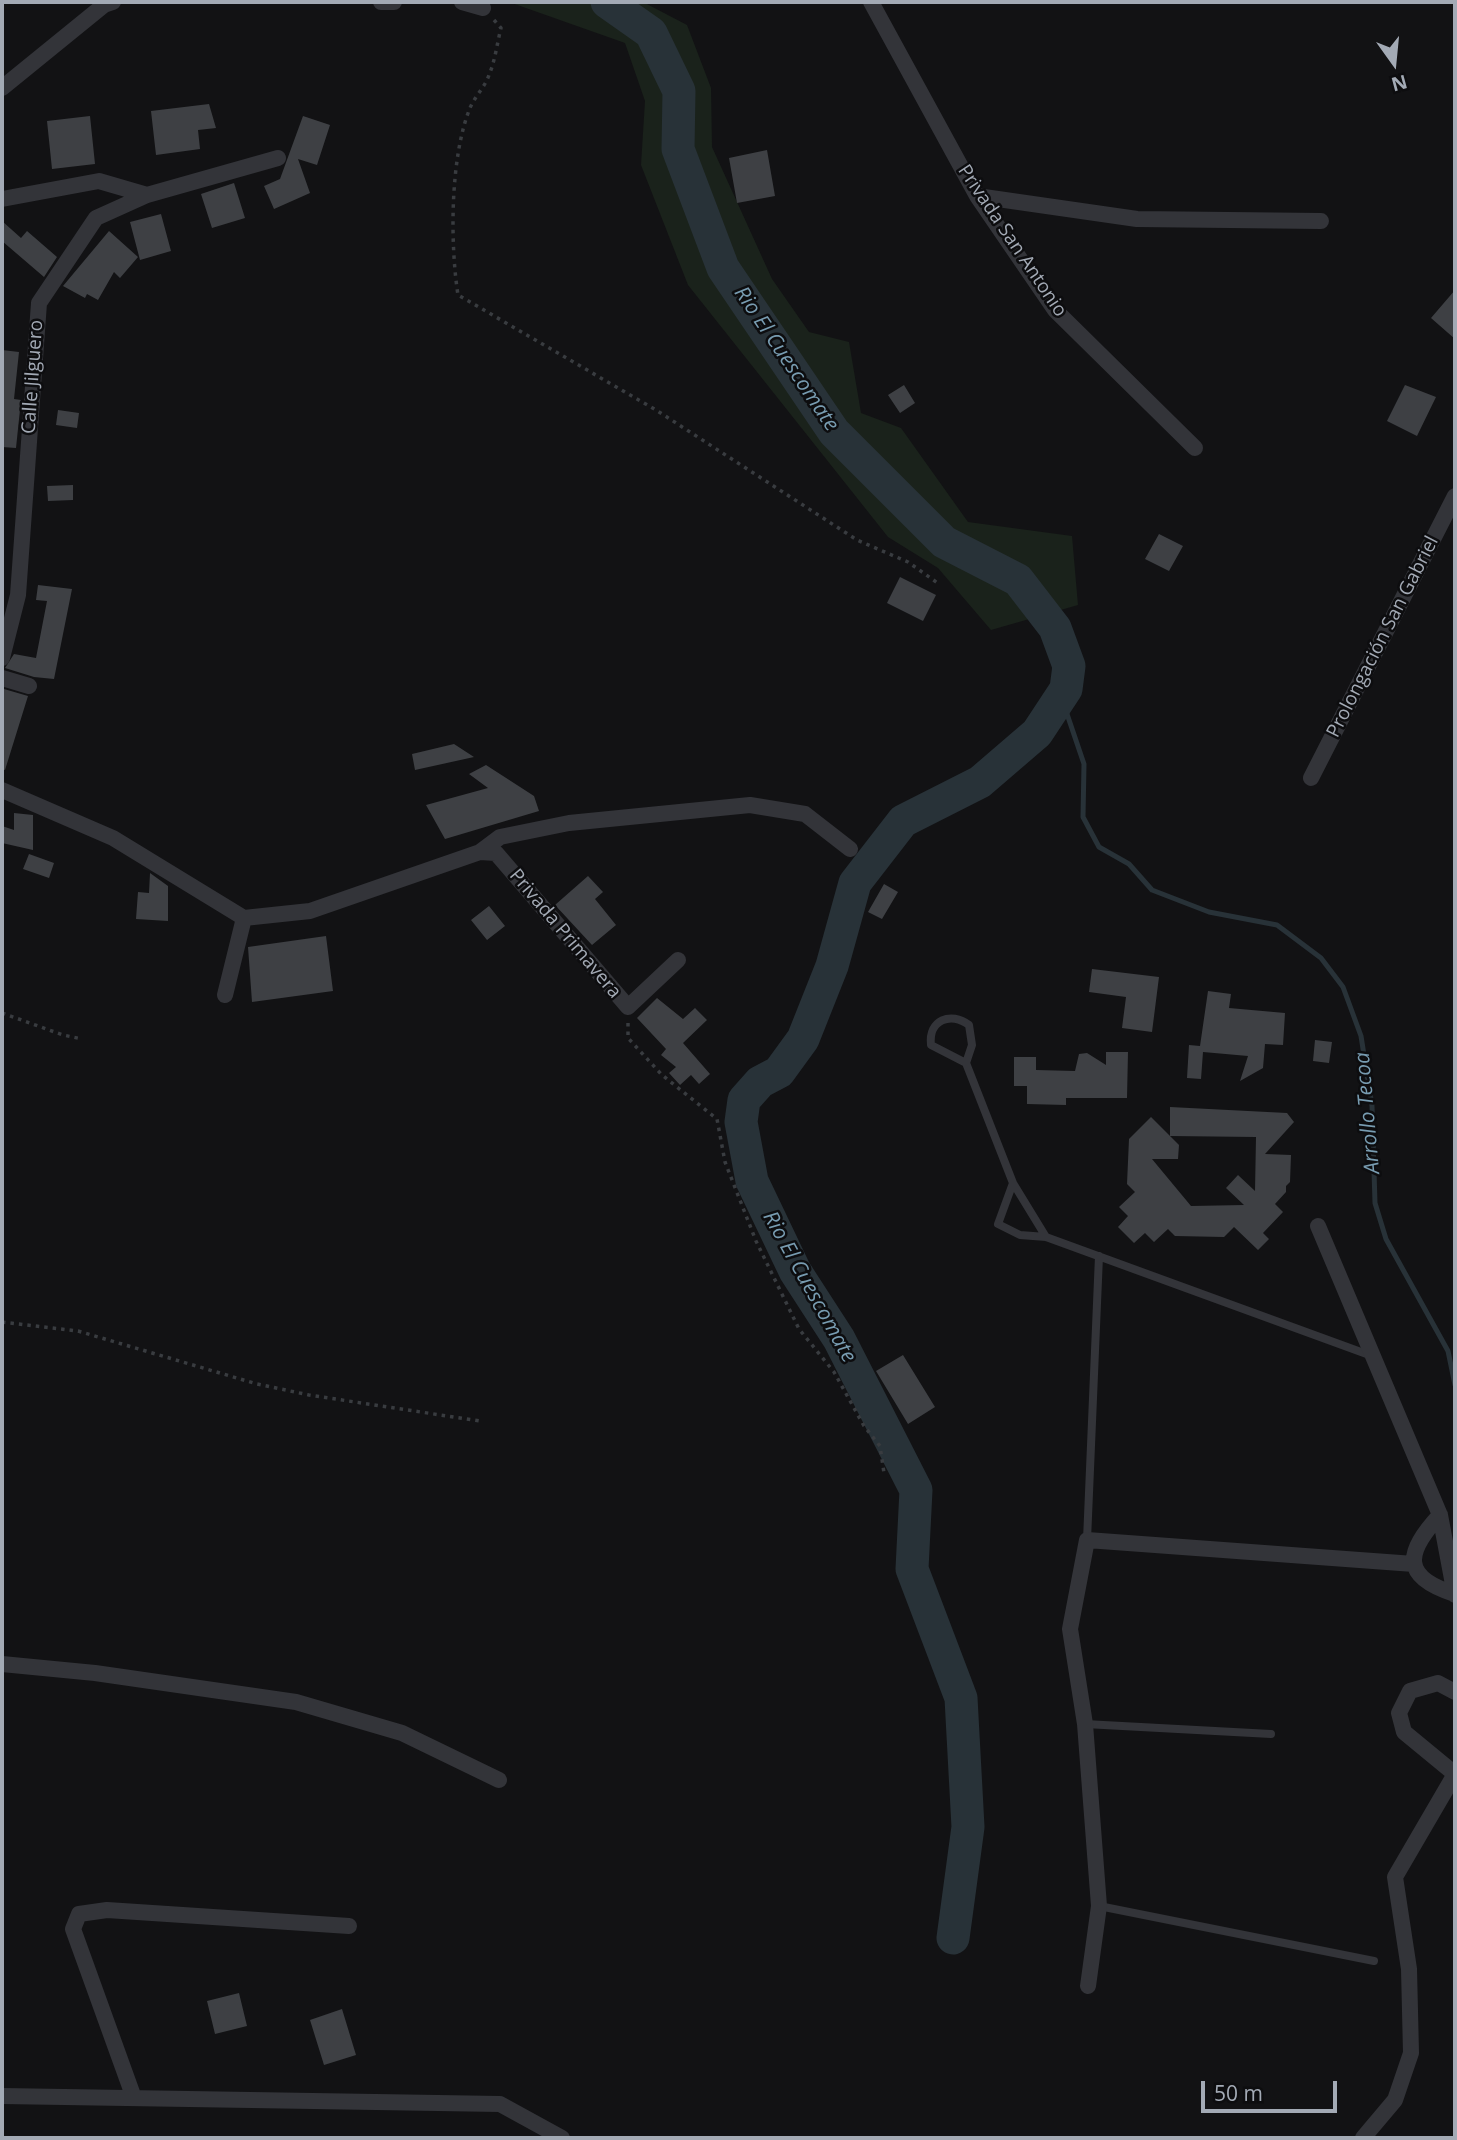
<!DOCTYPE html>
<html>
<head>
<meta charset="utf-8">
<style>
	body { margin:0 }
	#map { position:relative; width:1457px; height:2140px; overflow:hidden; background:#121214; font-family:"Open Sans",sans-serif }
	canvas { display:block }
	.frame { position:absolute; inset:0; border:4px solid #a3aab5; pointer-events:none }
	.north { position:absolute; left:1359px; top:28px; width:70px; height:70px; -webkit-text-stroke:5px #0d0d0f; paint-order:stroke; rotate:165deg; font-size:19px; font-weight:700; line-height:28px; text-align:center; color:#a3aab5 }
	.north::after { content:''; display:block; margin:auto; width:24px; height:32px; background:#a3aab5; clip-path:polygon(50% 0,100% 100%,50% 72%,0 100%) }
	.scale { position:absolute; left:1201px; top:2081px; width:136px; height:32px; box-sizing:border-box; border:4px solid #a3aab5; border-top:0; padding-left:9px; font-size:21px; line-height:24px; white-space:nowrap; color:#a3aab5; -webkit-text-stroke:5px #0d0d0f; paint-order:stroke }
</style>
</head>
<body>
<div id="map">
<canvas width="1457" height="2140"></canvas>
<div class="frame"></div>
<div class="north">N</div>
<div class="scale">50 m</div>
</div>
<script>
const g = document.querySelector('canvas').getContext('2d');
g.lineJoin = 'round';
function fill(path, color) { g.fillStyle = color; g.fill(path, 'evenodd'); }
function strokePath(path, color, width, dash) { g.strokeStyle = color; g.lineWidth = width; g.lineCap = dash ? 'butt' : 'round'; g.setLineDash(dash || []); g.stroke(path); }
function drawText(font, color, halo, rows, align = 'center') {
  g.font = font + ' "Open Sans",sans-serif'; g.lineWidth = 5; g.setLineDash([]); g.textBaseline = 'middle'; g.strokeStyle = halo; g.fillStyle = color; for (const [text, x, y, turn = 0] of rows) {
    g.save(); g.translate(x, y); g.rotate((+turn || 0) * Math.PI / 180); g.textAlign = isNaN(turn) ? turn : align; if (halo) g.strokeText(text, 0, 0); g.fillText(text, 0, 0); g.restore();
  }
}
fill(new Path2D(`
	M509,2H643L687,25L711,88L712,147L772,279L809,332L849,342L861,413L901,428L968,522L1072,536L1078,605L991,630L938,568L888,537L688,285L641,165L645,101L625,43Z`), '#1a221b');
strokePath(new Path2D(`
	M1066,689V711L1084,764L1083,817L1099,847L1129,864L1152,890L1209,912L1277,925L1321,958L1343,987L1361,1036L1372,1106L1375,1203L1386,1239L1448,1351L1455,1385`), '#283238', 5);
strokePath(new Path2D(`
	M607,2L651,33L679,91L678,149L723,268L834,432L944,542L1018,580L1055,628L1069,666L1066,689L1037,733L980,782L903,821L855,883L832,966L803,1039L779,1072L760,1082L744,1100L741,1122L752,1181L795,1271L839,1339L916,1490L912,1569L961,1698L968,1827L953,1938`), '#283238', 33);
fill(new Path2D(`
	M209,104L216,128L198,130L200,149L156,155L151,111Z
	M90,116L95,164L52,169L47,121Z
	M303,116L330,125L317,165L298,159L310,193L274,209L264,186L280,179Z
	M767,150L775,196L737,203L729,158Z
	M234,183L245,218L212,228L201,194Z
	M161,214L171,251L140,260L130,222Z
	M2,221L21,238L27,231L57,257L44,277L2,241Z
	M109,231L138,257L120,278L114,272L98,300L87,294L85,298L63,286Z
	M1455,290V339L1431,318Z
	M2,350L19,352L14,399L21,400L16,448L2,447Z
	M904,385L915,403L900,413L888,395Z
	M1405,385L1436,397L1417,436L1387,421Z
	M58,410L79,413L77,428L56,425Z
	M73,485V500L48,501L47,486Z
	M1159,534L1183,546L1169,571L1145,559Z
	M900,577L936,595L923,621L887,603Z
	M38,585L72,589L54,679L34,677L5,668L14,654L36,658L47,601L36,600Z
	M4,689L28,696L5,770L2,769Z
	M454,744L474,757L415,770L412,754Z
	M486,765L534,796L539,811L445,839L426,805L488,788L469,774Z
	M14,813L33,815V850L2,843V826L14,830Z
	M29,854L54,863L49,878L23,869Z
	M150,873L168,886V921L136,919L138,892L149,893Z
	M588,876L603,892L595,899L616,925L592,945L555,905Z
	M884,884L898,892L882,919L868,912Z
	M489,906L505,926L487,940L471,920Z
	M326,936L333,991L252,1002L248,947Z
	M1092,969L1159,977L1152,1032L1122,1028L1126,997L1089,992Z
	M1208,991L1231,994L1229,1008L1285,1013L1283,1045L1265,1044L1263,1068L1240,1081L1248,1056L1203,1052L1201,1079L1187,1078L1189,1045L1200,1046Z
	M657,998L683,1019L695,1008L707,1020L683,1043L710,1074L699,1084L691,1075L680,1085L669,1073L676,1067L661,1055L666,1049L637,1018Z
	M1315,1040L1332,1042L1329,1063L1313,1061Z
	M1106,1052H1128L1127,1098H1066V1105L1027,1104V1086H1014V1057H1036V1070L1075,1071L1079,1054L1087,1053L1106,1065Z
	M1170,1107L1287,1113L1294,1122L1265,1154L1291,1155L1290,1182L1286,1186V1192L1275,1204L1283,1212L1263,1233L1269,1239L1258,1250L1234,1227L1224,1237L1175,1236L1168,1229L1154,1242L1145,1233L1134,1243L1118,1227L1128,1216L1119,1207L1135,1192L1127,1184L1129,1139L1151,1117L1179,1145L1178,1159H1152L1191,1206L1244,1205L1226,1188L1238,1175L1255,1191L1256,1137L1170,1136Z
	M903,1355L935,1407L908,1424L876,1371Z
	M239,1993L247,2026L215,2034L207,2001Z
	M342,2009L356,2055L324,2065L310,2020Z`), '#3e4044');
strokePath(new Path2D(`
	M494,20L501,28C497,44 495,61 489,75C485,87 475,96 470,108C450,157 450,244 458,295L656,410L857,540L908,562L939,584
	M2,1013L63,1035L82,1039
	M628,1023V1038L662,1075L717,1119L725,1162L756,1241L799,1329L834,1372L864,1426L880,1446L884,1473
	M2,1322L78,1331L257,1384L309,1395L480,1421`), '#393c40', 3.5, [3.5, 5]);
strokePath(new Path2D(`
	M966,1063L931,1045C928,1020 951,1011 969,1025L972,1045L966,1063L1013,1183L998,1224L1020,1235L1046,1237L1372,1356
	M1013,1183L1046,1237
	M1087,1540L1099,1256
	M1085,1724L1271,1734
	M1099,1906L1374,1961`), '#333439', 8);
strokePath(new Path2D(`
	M381,2H394
	M462,2L483,8
	M871,2L977,196L1055,310L1195,448
	M2,88L104,5L113,2
	M977,196L1137,219L1321,221
	M2,199L99,181L147,195
	M2,658L18,595L39,303L96,218L147,195L278,158
	M2,678L29,686
	M1311,778L1455,496
	M2,790L113,838L244,918L310,911L480,852L500,837L569,823L750,805L805,814L850,849
	M480,852L496,853L628,1007L678,960
	M225,995L244,918
	M1318,1226L1440,1515L1455,1595
	M1440,1515C1405,1553 1401,1577 1455,1594
	M2,1664L95,1673L296,1702L402,1733L499,1780
	M1455,1774L1404,1732L1399,1713L1410,1691L1438,1683L1455,1692
	M1088,1986L1099,1906L1085,1724L1070,1629L1087,1540L1414,1564
	M2,2096L500,2104L562,2138
	M134,2098L73,1929L79,1914L107,1910L349,1926
	M1363,2138L1395,2100L1411,2053L1409,1969L1395,1877L1455,1774`), '#333439', 16);
drawText('19px', '#a3aab5', '#0d0d0f', [
	["Privada San Antonio",1012,241,56],
	["Calle Jilguero",33,377,-86],
	["Prolongación San Gabriel",1383,637,-63],
	["Privada Primavera",565,934,50]
]);
drawText('italic 21px', '#789cb1', '#0d0d0f', [
	["Rio El Cuescomate",786,359,56],
	["Arrollo Tecoa",1368,1113,-95],
	["Rio El Cuescomate",809,1287,61]
]);
</script>
</body>
</html>
